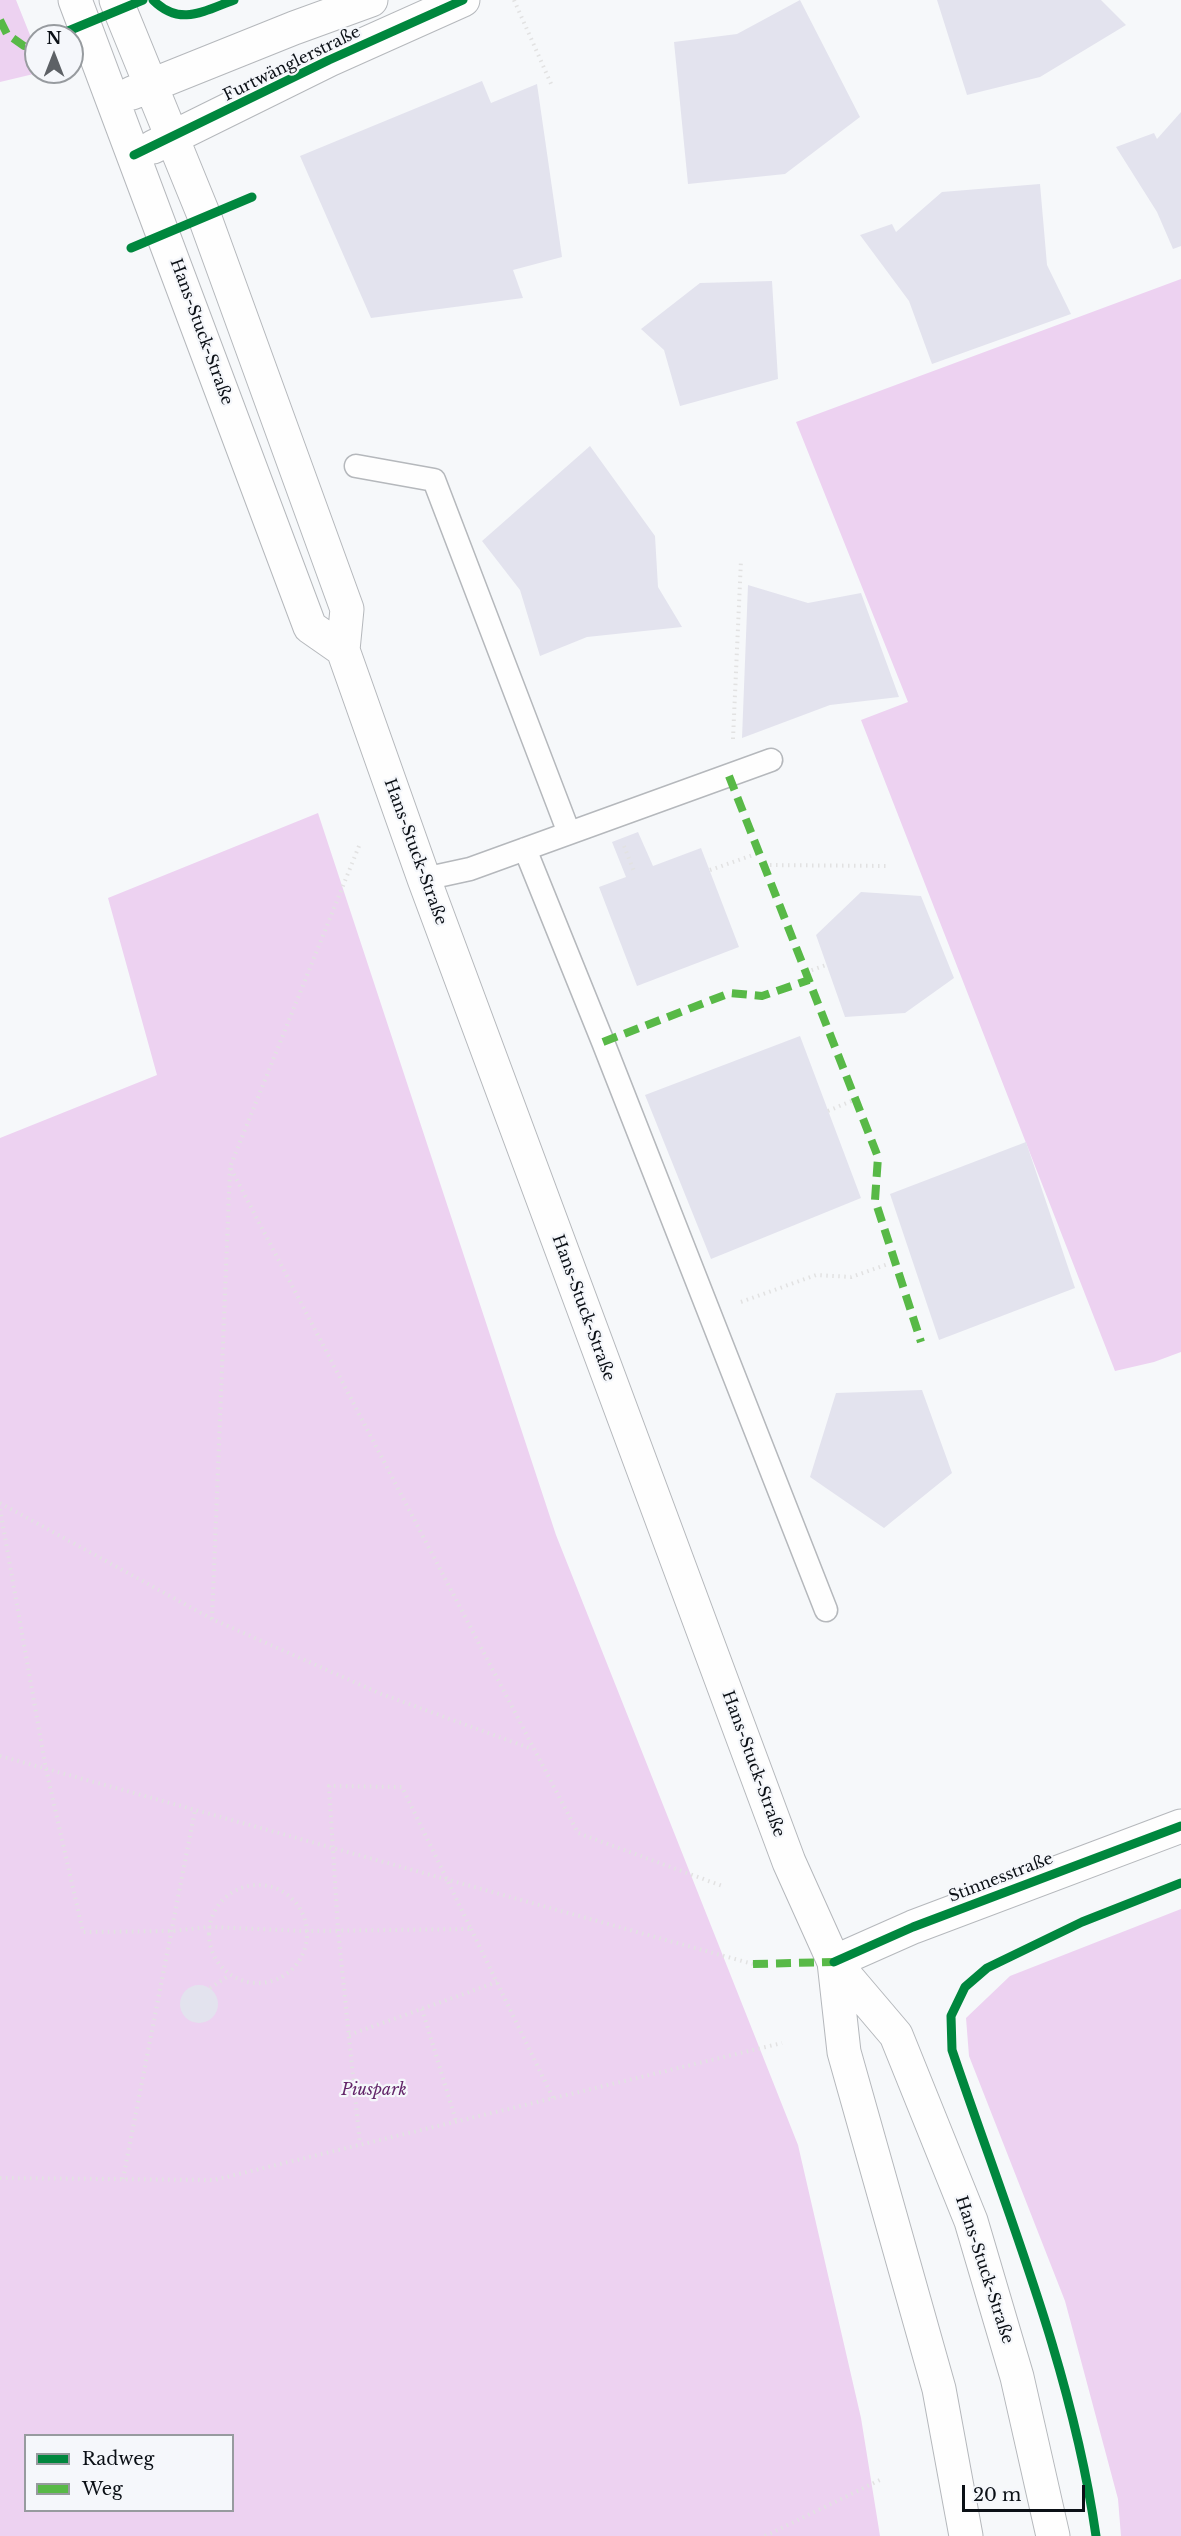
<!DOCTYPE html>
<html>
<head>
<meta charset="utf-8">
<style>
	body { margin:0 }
	#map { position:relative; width:1181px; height:2536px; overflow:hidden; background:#f6f8fa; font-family:"Libre Baskerville",serif }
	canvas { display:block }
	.legend { position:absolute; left:24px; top:2434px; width:210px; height:78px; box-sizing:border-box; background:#f5f7fb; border:2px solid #979b9f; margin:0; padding:8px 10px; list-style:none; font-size:18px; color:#0b1016 }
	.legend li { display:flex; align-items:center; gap:12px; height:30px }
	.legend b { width:30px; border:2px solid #979b9f }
	.north { position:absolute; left:24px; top:24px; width:60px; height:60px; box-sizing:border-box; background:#f5f7fb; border:2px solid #979b9f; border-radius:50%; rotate:0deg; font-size:16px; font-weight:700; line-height:24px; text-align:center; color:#0b1016 }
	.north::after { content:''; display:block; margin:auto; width:21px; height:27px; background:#5d6166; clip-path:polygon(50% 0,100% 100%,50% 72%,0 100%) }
	.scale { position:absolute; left:962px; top:2485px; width:123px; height:27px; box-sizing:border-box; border:3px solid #0b1016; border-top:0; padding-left:8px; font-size:18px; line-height:21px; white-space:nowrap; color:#0b1016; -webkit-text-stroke:4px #f5f7fb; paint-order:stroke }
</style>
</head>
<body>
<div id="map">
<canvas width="1181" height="2536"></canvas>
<ul class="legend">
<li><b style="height:8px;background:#00873e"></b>Radweg</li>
<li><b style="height:8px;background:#58b947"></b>Weg</li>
</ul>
<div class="north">N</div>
<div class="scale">20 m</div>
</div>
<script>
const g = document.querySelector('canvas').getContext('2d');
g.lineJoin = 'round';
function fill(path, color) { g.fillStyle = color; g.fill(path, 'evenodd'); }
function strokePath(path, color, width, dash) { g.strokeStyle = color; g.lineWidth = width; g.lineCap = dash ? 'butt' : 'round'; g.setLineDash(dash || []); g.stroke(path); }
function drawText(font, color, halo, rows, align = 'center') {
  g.font = font + ' "Libre Baskerville",serif'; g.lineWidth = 4.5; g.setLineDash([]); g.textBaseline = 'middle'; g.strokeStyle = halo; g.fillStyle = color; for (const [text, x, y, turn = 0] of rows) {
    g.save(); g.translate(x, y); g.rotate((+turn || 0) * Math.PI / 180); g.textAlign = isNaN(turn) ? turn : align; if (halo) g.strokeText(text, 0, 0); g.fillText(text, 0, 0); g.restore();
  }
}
fill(new Path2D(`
	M0,0H16L36,50V72H42L0,82Z
	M1181,279V1352L1154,1362L1115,1371L861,720L908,702L796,422Z
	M318,813L556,1535L798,2145L861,2418L880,2536H0V1138L157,1075L108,898ZM26,2436H232V2510H26Z
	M1181,1909V2536H1121L1118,2499L1065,2301L969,2056L966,2018L1010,1976Z`), '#edd2f1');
fill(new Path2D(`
	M800,0L860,117L785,174L688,184L674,42L737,34Z
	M937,0H1101L1126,25L1040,77L967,95Z
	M482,81L491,103L537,84L562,257L513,270L523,298L371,318L300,156Z
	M1181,112V246L1173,249L1157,212L1116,147L1154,133L1157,139Z
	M1040,184L1047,265L1071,314L932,364L909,301L860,235L892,224L896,232L942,192Z
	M772,281L778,379L680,406L664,350L641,329L700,283Z
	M590,446L655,536L658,587L682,627L587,637L540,656L520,590L482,541Z
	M748,585L808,603L861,593L899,697L830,705L742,738Z
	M638,832L653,866L701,848L739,947L637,986L599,887L626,877L612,842Z
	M861,892L921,896L954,978L905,1013L845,1017L816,935Z
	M800,1036L861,1198L711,1259L645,1095Z
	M1026,1142L1075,1288L939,1340L890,1194Z
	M922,1390L952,1473L884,1528L810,1477L836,1393Z
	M180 2004a19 19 0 1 1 38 0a19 19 0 1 1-38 0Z`), '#e3e3ee');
const lane = new Path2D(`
	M356,466L434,480L569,833
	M525,849L603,1042L826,1610
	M424,879L470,869L771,760`);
const street = new Path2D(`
	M834,1962L913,1927L1181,1826`);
const secondary = new Path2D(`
	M75,0L310,627L343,650
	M116,0L205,218L347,609L343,650L424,879L789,1862L834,1962L896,2035L971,2221L1017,2377L1053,2536
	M132,93L294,28L371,0
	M153,147L329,60L463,0
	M834,1962L844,2052L939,2389L966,2536`);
strokePath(lane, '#b5b8bc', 25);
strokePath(street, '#b5b8bc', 35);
strokePath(secondary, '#b5b8bc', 35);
strokePath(new Path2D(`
	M514,0L552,86
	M733,739L741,560
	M359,846L230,1167L578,1833L725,1887
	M624,846L635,874
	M764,865L889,866
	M710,870L759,853
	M806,972L826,965
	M828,1111L856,1099
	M741,1302L816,1275L851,1277L888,1264
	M0,1503L212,1619L379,1693L532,1749
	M0,1509L46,1769L83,1932L172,1931L209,1927L308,1931L471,1929L402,1787L329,1786L338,1930L360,2144
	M212,1619L230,1168
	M0,1756L753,1964
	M209 1934a49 49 0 1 1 98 0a49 49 0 1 1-98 0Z
	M471,1929L553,2098
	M210,1988L230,1975
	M422,2009L456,2121
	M349,2035L497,1982
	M0,2178L214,2180L782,2043
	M123,2179L195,1810
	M765,2536L882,2479`), '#e2e2e2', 4, [1.5, 4.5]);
strokePath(lane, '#fefefe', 22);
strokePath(street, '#fefefe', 33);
strokePath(secondary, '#fefefe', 33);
strokePath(new Path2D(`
	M0,20L7,34L24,46L36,43
	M729,776L878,1157L875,1200L921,1342
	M603,1042L730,993L762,996L809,980
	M753,1964L834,1962`), '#58b947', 8, [15, 8]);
strokePath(new Path2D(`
	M153,0C180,27 204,11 234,0
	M56,36L143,0
	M134,155L329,60L463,0
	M131,248L252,197
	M834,1962L913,1927L1181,1826
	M1096,2536C1072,2368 1006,2210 952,2050L951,2016L965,1987L987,1968L1082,1922L1181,1883`), '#00873e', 9);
drawText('16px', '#0b1016', '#f5f7fb', [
	["Furtwänglerstraße",292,64,-26],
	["Hans-Stuck-Straße",201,332,70],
	["Hans-Stuck-Straße",415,852,70],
	["Hans-Stuck-Straße",583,1308,70],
	["Hans-Stuck-Straße",753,1764,70],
	["Stinnesstraße",1001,1878,-21],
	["Hans-Stuck-Straße",984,2270,72]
]);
drawText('italic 16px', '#632669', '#f5f7fb', [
	["Piuspark",374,2090]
]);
</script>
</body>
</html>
